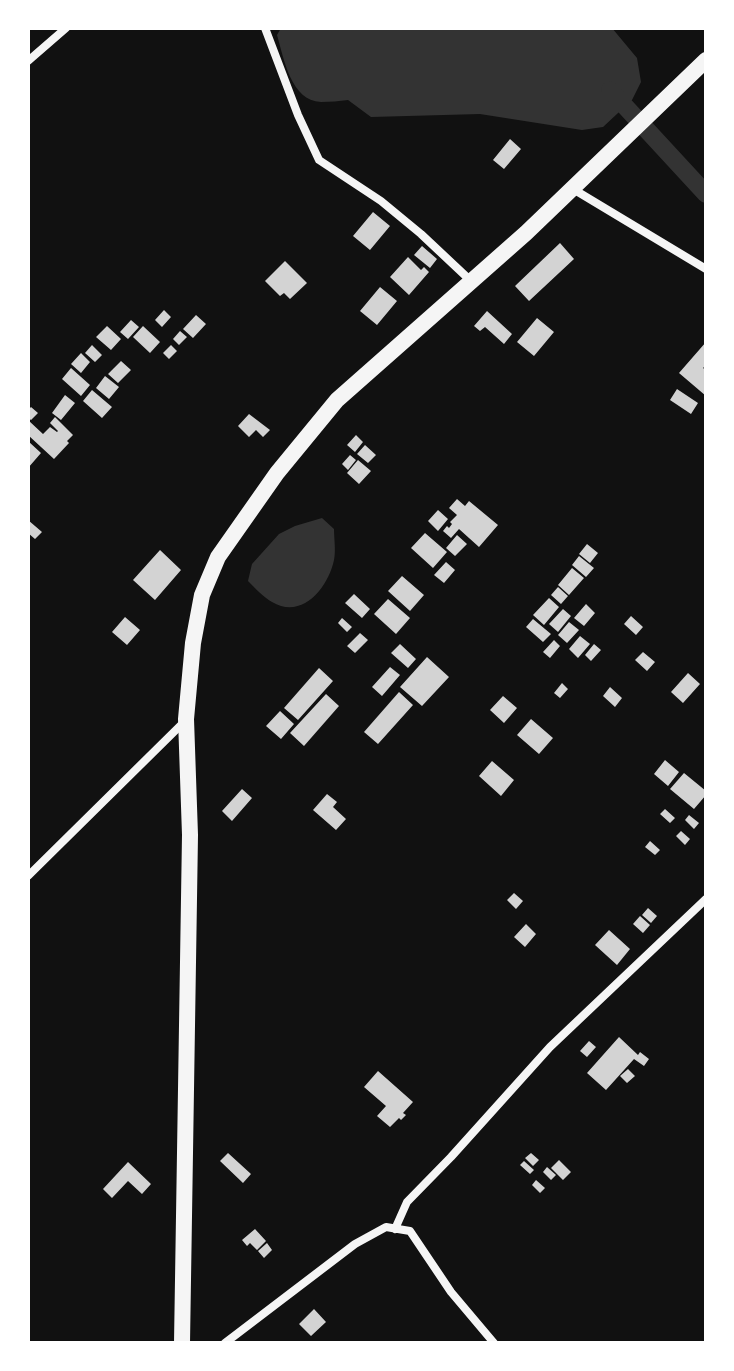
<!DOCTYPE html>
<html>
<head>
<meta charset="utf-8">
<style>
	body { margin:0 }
	#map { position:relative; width:734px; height:1371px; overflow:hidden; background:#111; font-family:Cabin,sans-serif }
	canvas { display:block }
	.frame { position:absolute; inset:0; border:30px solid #fff; pointer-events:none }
</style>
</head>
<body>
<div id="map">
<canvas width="734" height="1371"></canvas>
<div class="frame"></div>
</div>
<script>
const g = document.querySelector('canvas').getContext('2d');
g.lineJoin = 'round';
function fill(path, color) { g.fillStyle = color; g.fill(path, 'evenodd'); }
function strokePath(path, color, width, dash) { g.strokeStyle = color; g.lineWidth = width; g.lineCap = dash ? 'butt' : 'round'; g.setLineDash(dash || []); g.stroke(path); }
fill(new Path2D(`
	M281,28H612L637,58L641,82L632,100L603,127L582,130L480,114L371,117L348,100C339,101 330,102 321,102C291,101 284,59 277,35Z
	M322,518L334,529C334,538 336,551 334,560C328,588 302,620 272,602C263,597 255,588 248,581L252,564L279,534L295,526Z`), '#333');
strokePath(new Path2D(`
	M610,90L706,194`), '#333', 18);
fill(new Path2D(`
	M510,139L521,149L504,169L493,160Z
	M373,212L390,226L370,250L353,236Z
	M560,243L574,259L529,301L515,286Z
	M422,246L437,259L430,268L414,255Z
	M408,257L421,270L424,267L429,272L409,295L390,277Z
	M285,261L307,283L290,299L284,293L280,296L265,281Z
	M380,287L397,301L377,325L360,311Z
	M164,310L171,317L162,327L155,320Z
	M487,311L512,334L504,344L485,327L480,331L474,326Z
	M196,315L206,324L193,338L183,329Z
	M537,318L554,332L534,356L517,342Z
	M131,320L139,327L128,339L120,332Z
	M107,326L121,339L111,350L96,337Z
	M143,326L160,342L150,353L133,337Z
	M180,331L187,337L179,345L173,339Z
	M706,342V365L703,368L706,370V396L679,373Z
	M92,345L102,355L95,362L85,353Z
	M171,345L177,351L169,359L163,353Z
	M81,353L90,362L81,373L71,364Z
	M121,361L131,370L118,383L108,374Z
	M71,368L90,385L81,396L62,379Z
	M105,376L119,387L109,399L96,388Z
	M677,389L698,403L691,414L670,400Z
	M92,390L112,407L102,418L83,401Z
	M65,395L75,403L61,420L52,413Z
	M31,407L38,413L31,420L28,418V410Z
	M249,414L270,430L263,437L256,430L249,437L238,426Z
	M55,417L73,435L67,441L69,443L54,459L28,435V420L43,434L50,427L57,432L58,431L50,423Z
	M356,435L363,442L355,452L347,445Z
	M28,441L41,453L28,468Z
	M365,445L376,455L368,463L357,454Z
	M350,455L356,460L348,470L342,464Z
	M358,460L371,471L359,484L347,473Z
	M457,499L465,506L469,501L498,525L479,547L459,529L451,538L443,531L447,526L449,528L452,524L450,522L457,515L449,508Z
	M438,510L448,519L438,531L428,521Z
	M28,520L42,532L35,539L28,533Z
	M425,533L447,552L433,568L411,548Z
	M457,535L467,544L455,556L446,548Z
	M587,544L598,553L590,563L579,554Z
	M160,550L181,570L155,600L133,580Z
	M579,556L594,568L586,577L572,565Z
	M446,562L455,570L444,583L434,575Z
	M572,568L584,578L569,595L558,585Z
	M402,576L424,595L410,611L388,591Z
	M558,587L568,596L561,604L551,595Z
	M354,594L370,609L362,618L345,603Z
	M549,598L559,607L544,625L533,615Z
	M388,599L410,618L396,634L374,614Z
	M586,604L595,613L584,626L574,618Z
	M563,609L571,616L558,632L549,624Z
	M631,616L643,627L636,635L624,624Z
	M125,617L140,630L127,645L112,632Z
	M342,618L352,627L347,632L338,623Z
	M533,619L551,634L543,642L526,627Z
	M569,622L579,630L567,643L558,635Z
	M360,633L368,640L355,653L347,646Z
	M580,636L590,644L578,658L569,649Z
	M554,640L560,646L550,658L543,652Z
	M400,644L416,659L408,668L391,653Z
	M594,644L601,650L591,661L585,655Z
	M643,652L655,662L647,671L635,660Z
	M427,657L449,677L422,706L400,687Z
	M390,667L400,675L382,696L372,687Z
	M319,668L333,681L298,720L284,708Z
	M688,673L700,684L683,703L671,692Z
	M562,683L568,689L560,698L554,693Z
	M610,687L622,698L615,707L603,696Z
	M399,692L413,705L378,744L364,732Z
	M326,694L339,706L304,746L290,733Z
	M503,696L517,708L504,723L490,710Z
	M280,711L294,724L281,739L266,726Z
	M531,719L553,738L539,754L517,735Z
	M665,760L679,772L668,786L654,774Z
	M492,761L514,780L501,796L479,776Z
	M684,773L706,791V795L694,809L670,789Z
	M242,789L252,798L232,821L222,811Z
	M327,794L337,802L333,807L346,819L336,830L313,810Z
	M665,809L675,818L670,823L660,814Z
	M689,815L699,823L694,829L685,820Z
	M681,831L690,839L685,845L676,836Z
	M650,841L660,850L655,855L645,847Z
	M514,893L523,901L516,909L507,900Z
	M648,908L657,916L651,923L642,915Z
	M640,916L650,925L643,933L633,924Z
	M526,924L536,934L525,947L514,937Z
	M609,930L630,949L617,965L595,945Z
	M619,1037L638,1055L640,1052L649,1059L644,1066L634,1059L606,1090L587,1073Z
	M589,1041L596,1047L587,1057L580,1051Z
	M628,1069L635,1076L627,1083L620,1076Z
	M378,1071L413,1102L403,1113L406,1115L401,1120L399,1118L390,1127L377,1116L386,1106L364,1087Z
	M228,1153L251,1174L243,1183L220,1161Z
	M531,1153L539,1160L533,1166L525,1158Z
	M559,1160L571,1172L563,1180L551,1168Z
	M524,1161L534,1170L530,1174L520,1165Z
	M128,1162L151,1184L142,1194L128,1181L112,1198L103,1189Z
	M547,1167L556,1175L551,1180L543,1172Z
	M536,1180L545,1188L540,1193L532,1185Z
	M255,1229L266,1241L257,1250L250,1243L247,1246L242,1240Z
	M267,1243L272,1250L264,1258L258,1251Z
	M314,1309L326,1322L311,1336L299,1324Z`), '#d3d3d3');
strokePath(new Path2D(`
	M265,28L298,115L319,160L381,201L421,234L471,281
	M28,61L66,28
	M573,189L706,269
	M28,876L184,722
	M395,1229L407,1202L451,1157L550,1047L706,899
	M225,1343L355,1244L386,1227L410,1231L451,1292L494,1343`), '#f5f5f5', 8);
strokePath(new Path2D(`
	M182,1343L190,835L186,719L193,643L202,595L218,557L277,473L337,400L526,233L706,60`), '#f5f5f5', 16);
</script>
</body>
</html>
